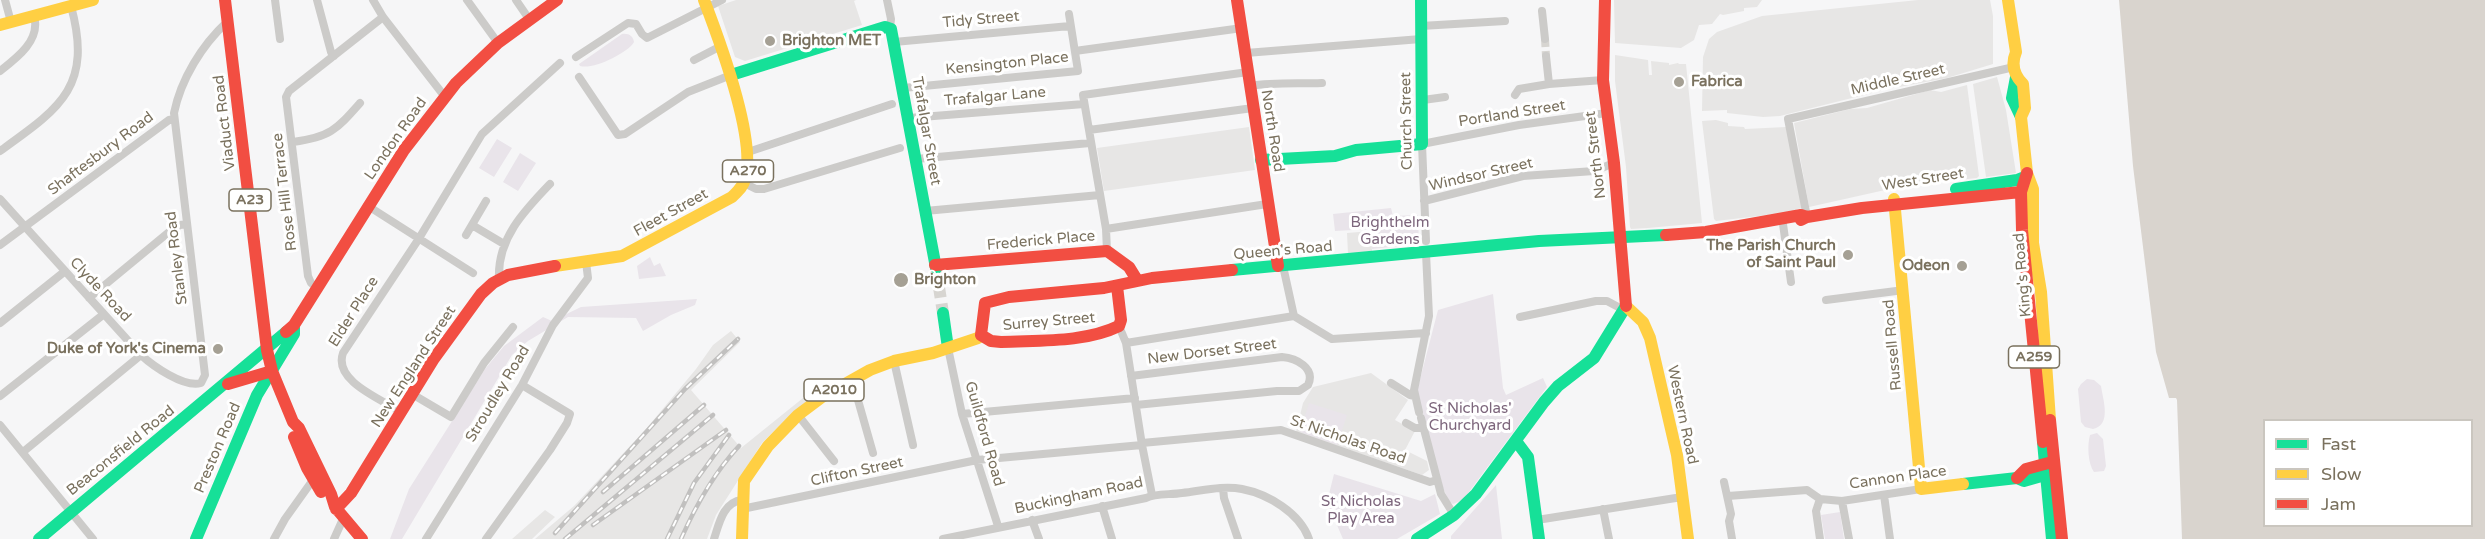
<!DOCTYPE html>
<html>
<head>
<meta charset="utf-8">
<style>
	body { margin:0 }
	#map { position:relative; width:2485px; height:539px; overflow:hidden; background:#f6f6f7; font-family:"Varela Round",sans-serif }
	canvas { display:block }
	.legend { position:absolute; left:2263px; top:419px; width:210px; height:108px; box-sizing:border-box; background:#fff; border:2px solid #cac6bf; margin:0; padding:8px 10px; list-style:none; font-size:18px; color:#7a715e }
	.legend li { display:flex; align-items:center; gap:12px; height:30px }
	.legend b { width:30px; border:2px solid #cac6bf }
</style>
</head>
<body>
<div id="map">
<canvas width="2485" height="539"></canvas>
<ul class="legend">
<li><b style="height:8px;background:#16e098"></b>Fast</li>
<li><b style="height:8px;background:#ffcf43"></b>Slow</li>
<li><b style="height:8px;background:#f24e42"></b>Jam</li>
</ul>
</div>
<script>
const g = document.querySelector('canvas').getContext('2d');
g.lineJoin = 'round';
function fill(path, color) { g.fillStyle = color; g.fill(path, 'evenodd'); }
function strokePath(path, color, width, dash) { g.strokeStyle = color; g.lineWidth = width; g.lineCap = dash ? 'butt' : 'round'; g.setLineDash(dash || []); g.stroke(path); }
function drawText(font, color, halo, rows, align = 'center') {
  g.font = font + ' "Varela Round",sans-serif'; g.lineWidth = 6; g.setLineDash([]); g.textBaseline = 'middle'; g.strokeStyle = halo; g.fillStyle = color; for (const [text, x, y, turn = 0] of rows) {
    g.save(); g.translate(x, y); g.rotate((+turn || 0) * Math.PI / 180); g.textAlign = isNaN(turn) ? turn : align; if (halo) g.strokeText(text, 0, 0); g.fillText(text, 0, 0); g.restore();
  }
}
fill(new Path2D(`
	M736,0H856L854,1L862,25L745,61L735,57L718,6Z
	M1614,0H1762L1757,7L1744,8V11L1723,15L1720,14L1712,24L1699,25L1694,40L1681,48L1615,43Z
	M1918,0H1990L1993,16V64L1947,78L1888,89L1780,116L1763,117L1727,113V110L1702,111L1703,57L1709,39L1717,32L1762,16Z
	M1615,55L1648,60L1649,75H1652L1651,61L1669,63V65L1678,63L1679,64H1686L1702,223L1648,228L1631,229L1630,227L1626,167L1615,81Z
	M1997,77L2006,110L2016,173L1986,177L1973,84Z
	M1967,85L1979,176L1977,178L1903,186L1809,207L1794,123L1850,109L1867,108L1930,90L1941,92Z
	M1716,120L1728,123V126L1744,127L1745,129L1786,127L1804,208L1797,209L1794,212L1716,221L1714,219L1702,121Z
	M1249,127L1255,170L1104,191L1097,148Z
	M1371,231L1372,251L1348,254L1347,233Z
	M731,331L740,342L691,390L741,448L808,394L820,386L822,389L786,419L762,443L716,515L707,539H535L574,506L646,429L696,369L713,345Z
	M1371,373L1408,400L1395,420L1415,431L1405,450L1427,461L1429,470L1422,475L1296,432L1303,403L1313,387Z
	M545,510L555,517L532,539H512Z`), '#e7e6e5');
fill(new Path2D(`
	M622,34C629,33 633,36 634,42C628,53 593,70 580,66L579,64Z
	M497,139L512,148L494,177L479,168Z
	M520,153L536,163L518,191L503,182Z
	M1391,208L1393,216L1418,215L1419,244L1372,249L1371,229L1335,231L1333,214Z
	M650,257L654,266L660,263L666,276L639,279L637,266Z
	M1493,294L1503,388L1506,395L1543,378L1547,387L1463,500L1453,504L1449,501L1443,488L1417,391L1438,310Z
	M697,299L695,305L671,315L643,331L636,318L568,317L528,341L512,355L402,539H390L409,489L485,369L504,346L543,317L552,321L581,307Z
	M2087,379L2094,380L2101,386C2103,400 2112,425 2093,429L2085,427L2081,422L2078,389L2081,384Z
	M1309,403L1347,415L1337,445L1300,432Z
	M2097,433L2103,439L2106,466L2104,471L2094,472C2088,464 2087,445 2090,435Z
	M1334,474L1421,501L1435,494L1440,514L1397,539H1343L1327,502Z
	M1496,485L1502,539H1451V536Z
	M1840,512L1844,539H1825L1821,515Z`), '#e9e4ea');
fill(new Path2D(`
	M2119,0H2485V539H2182L2177,400L2176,398H2169L2156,352L2133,166ZM2264,420H2472V526H2264Z`), '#d9d4ce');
strokePath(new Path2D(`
	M1545,39L1546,56`), '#d7d5d1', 8, [8, 4]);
strokePath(new Path2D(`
	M936,268L943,313`), '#d7d5d1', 12, [12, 6]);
strokePath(new Path2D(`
	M5,0L11,22
	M275,0L280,39
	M317,0L331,52L334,56
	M373,0L383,17L445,97
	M467,0L498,43
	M516,0L529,19
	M887,0L891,19L890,28
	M1542,11L1545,39
	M1421,26L1505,21
	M894,42L1070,26
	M1075,51L1242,28
	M1246,53L1421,39
	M1546,56L1549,84
	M576,57L628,23L636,24L642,34L647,38L722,0
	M694,60L721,46
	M0,71C17,58 41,40 34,16
	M579,77L618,135L625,134L688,92L731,75
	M1250,86C1274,82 1297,84 1322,83
	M903,88L1078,71L1069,14
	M1515,95L1519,89L1549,84L1603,80
	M1423,100L1445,97
	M909,118L1084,104
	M1089,130L1253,108
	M293,142C330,137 336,130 360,103
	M0,151C60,108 93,87 71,6
	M748,152L892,104
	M916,159L1090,143
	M744,183L756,189H764L900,148
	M0,199L141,355C153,366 184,388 201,383L205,375L174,113C181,79 202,45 227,22
	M1424,201L1523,176L1594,171L1614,163
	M368,206L473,273
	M925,211L1100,195
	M1807,217L1788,119L2014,67
	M1783,224L1791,282
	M472,225L504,244
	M1106,229L1267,204
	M466,235L486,201
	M1426,241L1422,144L1519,125L1607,113
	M0,245L169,120L174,119
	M1107,251L1106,229L1083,95L1248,72
	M1283,266L1294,316
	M499,279C497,239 524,211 550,184
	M316,287L311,283L308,276L286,97L289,91L383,17
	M89,298L169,232L180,225L187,224
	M1826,300L1904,290
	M1294,316L1332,339L1426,333
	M1520,317L1596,301H1607L1622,309
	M0,323L64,272
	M1119,326L1126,343L1142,445L1152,495
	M1126,343L1294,316
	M948,348L962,414L998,526
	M894,361L913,445
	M1131,376L1282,357C1296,358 1316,368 1308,385L1299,391H1277L1136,405
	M852,379L873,453
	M1391,383L1410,395L1415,396
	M412,394L451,417L484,363L513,327
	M0,396L104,314
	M401,412C381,399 333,381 343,353L418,240L482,134L560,63
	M1419,412L1414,390L1429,316L1426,253
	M962,414L1135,398
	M798,415L834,461
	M1421,418L1441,494L1454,515
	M1406,423L1415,428H1423
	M0,425L93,539
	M1142,443L1281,430L1430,482L1437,480
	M23,452L141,355
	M1724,482L1731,514L1729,521L1732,539
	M1223,488L1224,498L1238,539
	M1884,495L1890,539
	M1728,496L1807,490L1820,499L1842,501L1921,489
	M1842,501L1849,539
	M1102,506L1112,539
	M742,509L977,460L1142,445
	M1603,509L1609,539
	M1032,520L1039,539
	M1537,520L1682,497
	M274,539L285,519L315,477
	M334,539L343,519
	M426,539L522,385L553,325L588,278L586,262
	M486,539L550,450L567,423L570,414L522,385
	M714,539C719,524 723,502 742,500
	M943,539L1146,498C1155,493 1171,495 1182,493C1201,491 1223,485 1242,489C1268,494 1300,513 1309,539
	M1820,539L1816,511L1820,499`), '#cccbc9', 8);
strokePath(new Path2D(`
	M731,75L885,27L891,29L936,268
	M2016,77L2012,98L2021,117
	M1261,160L1335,156L1356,150L1422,144L1421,0
	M1956,189L2017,180L2027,176
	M1232,270L1539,241L1666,235
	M943,313L948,348
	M1516,441L1528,457L1539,539
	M2043,442L2052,539
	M1963,484L2017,478L2024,481L2052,473
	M39,539L286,332
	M196,539L257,395L294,334V328
	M1417,539L1454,515L1476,494L1544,402L1558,386L1594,358L1626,306`), '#16e098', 12);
strokePath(new Path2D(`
	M2008,0L2016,52C2011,64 2014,75 2023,84L2025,108L2021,117L2027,173L2033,189V243L2041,292L2050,420
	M0,25L93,0
	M1894,199L1921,489L1963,484
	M555,266L622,256L732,197C738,191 743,187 745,179C757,140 719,39 704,0
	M1626,306L1643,322L1650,338L1677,455L1688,539
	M742,539L744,481L768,446L798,415L822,397L870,370L894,361L933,353L978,338L981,335`), '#ffcf43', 12);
strokePath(new Path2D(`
	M225,0L267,350L272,371
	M1237,0L1278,266
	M1605,0L1603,80L1614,163L1626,306
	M2027,173L2021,192L2022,230L2043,442
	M1801,220L1807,217L1862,208L2021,192
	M1666,235L1706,232L1801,215L1807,217
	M935,265L1107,251L1129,267L1137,280
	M286,332L294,325L404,150L456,83L498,43L557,0
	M981,335L985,303L1009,297L1104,288L1152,278L1232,270
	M981,335L991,341L1001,342C1039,340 1084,343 1119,326L1121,320L1117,286
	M272,371L293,422L299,428L331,494L335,507L362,539
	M228,384L272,371
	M2050,420L2062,539
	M294,437L307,468L321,492
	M2017,478L2026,469L2052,462
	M336,509L351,493L433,360L481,294L493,283L508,275L555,266`), '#f24e42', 12);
const rail = new Path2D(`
	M603,492L704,405
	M593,525L726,430
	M555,533L685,389L738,339
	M565,539L713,415
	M667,539L694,483L729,435
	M681,539C696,505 713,474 739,446`);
strokePath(rail, '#c1c0bf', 4.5);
strokePath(rail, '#fff', 2, [7]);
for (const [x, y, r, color] of [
	[770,41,6,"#a5a094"],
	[1679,82,6,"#a5a094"],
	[1848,255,6,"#a5a094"],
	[1962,266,6,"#a5a094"],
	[901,280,8,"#a5a094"],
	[218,349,6,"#a5a094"]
]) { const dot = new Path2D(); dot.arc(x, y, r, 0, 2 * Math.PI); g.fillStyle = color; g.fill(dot); strokePath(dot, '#fff', 2); }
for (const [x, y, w] of [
	[748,171,51],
	[250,200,42],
	[2034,357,51],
	[834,390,60]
]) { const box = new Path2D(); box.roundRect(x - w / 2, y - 11, w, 22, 4.5); g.fillStyle = '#fff'; g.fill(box); strokePath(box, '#7a715e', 1.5); }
drawText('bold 14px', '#7a715e', null, [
	["A270",748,171],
	["A23",250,200],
	["A259",2034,357],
	["A2010",834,390]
]);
drawText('15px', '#7a715e', '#fff', [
	["Tidy Street",981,20,-5],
	["Kensington Place",1007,64,-6],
	["Middle Street",1898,80,-13],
	["Trafalgar Lane",995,97,-5],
	["Portland Street",1512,114,-9],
	["Church Street",1407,121,-91],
	["Viaduct Road",225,123,-97],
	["Trafalgar Street",926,131,80],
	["North Road",1272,131,81],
	["London Road",396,139,-55],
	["Shaftesbury Road",101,154,-37],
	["North Street",1596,155,-97],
	["Windsor Street",1481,175,-13],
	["West Street",1923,180,-9],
	["Rose Hill Terrace",285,192,-97],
	["Fleet Street",671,213,-29],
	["Frederick Place",1041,241,-5],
	["Queen's Road",1283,251,-5],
	["Stanley Road",177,258,-97],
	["King's Road",2023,275,-95],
	["Clyde Road",100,290,47],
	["Elder Place",354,312,-58],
	["Surrey Street",1049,322,-5],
	["Russell Road",1893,345,-95],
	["New Dorset Street",1212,352,-7],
	["New England Street",414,367,-57],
	["Stroudley Road",498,394,-59],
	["Western Road",1682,415,78],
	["Guildford Road",984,434,74],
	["St Nicholas Road",1348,440,19],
	["Preston Road",218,448,-67],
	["Beaconsfield Road",121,451,-39],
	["Clifton Street",857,472,-12],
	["Cannon Place",1898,478,-8],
	["Buckingham Road",1079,496,-12]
]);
drawText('bold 15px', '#7a715e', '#fff', [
	["Brighton MET",782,41],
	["Fabrica",1691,82],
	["The Parish Church",1836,246,"right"],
	["of Saint Paul",1836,263,"right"],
	["Odeon",1950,266,"right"],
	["Brighton",914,280],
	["Duke of York's Cinema",206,349,"right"]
], 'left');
drawText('15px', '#7d667c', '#fff', [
	["Brighthelm",1390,223],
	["Gardens",1390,240],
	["St Nicholas'",1470,409],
	["Churchyard",1470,426],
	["St Nicholas",1361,502],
	["Play Area",1361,519]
]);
</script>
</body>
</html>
